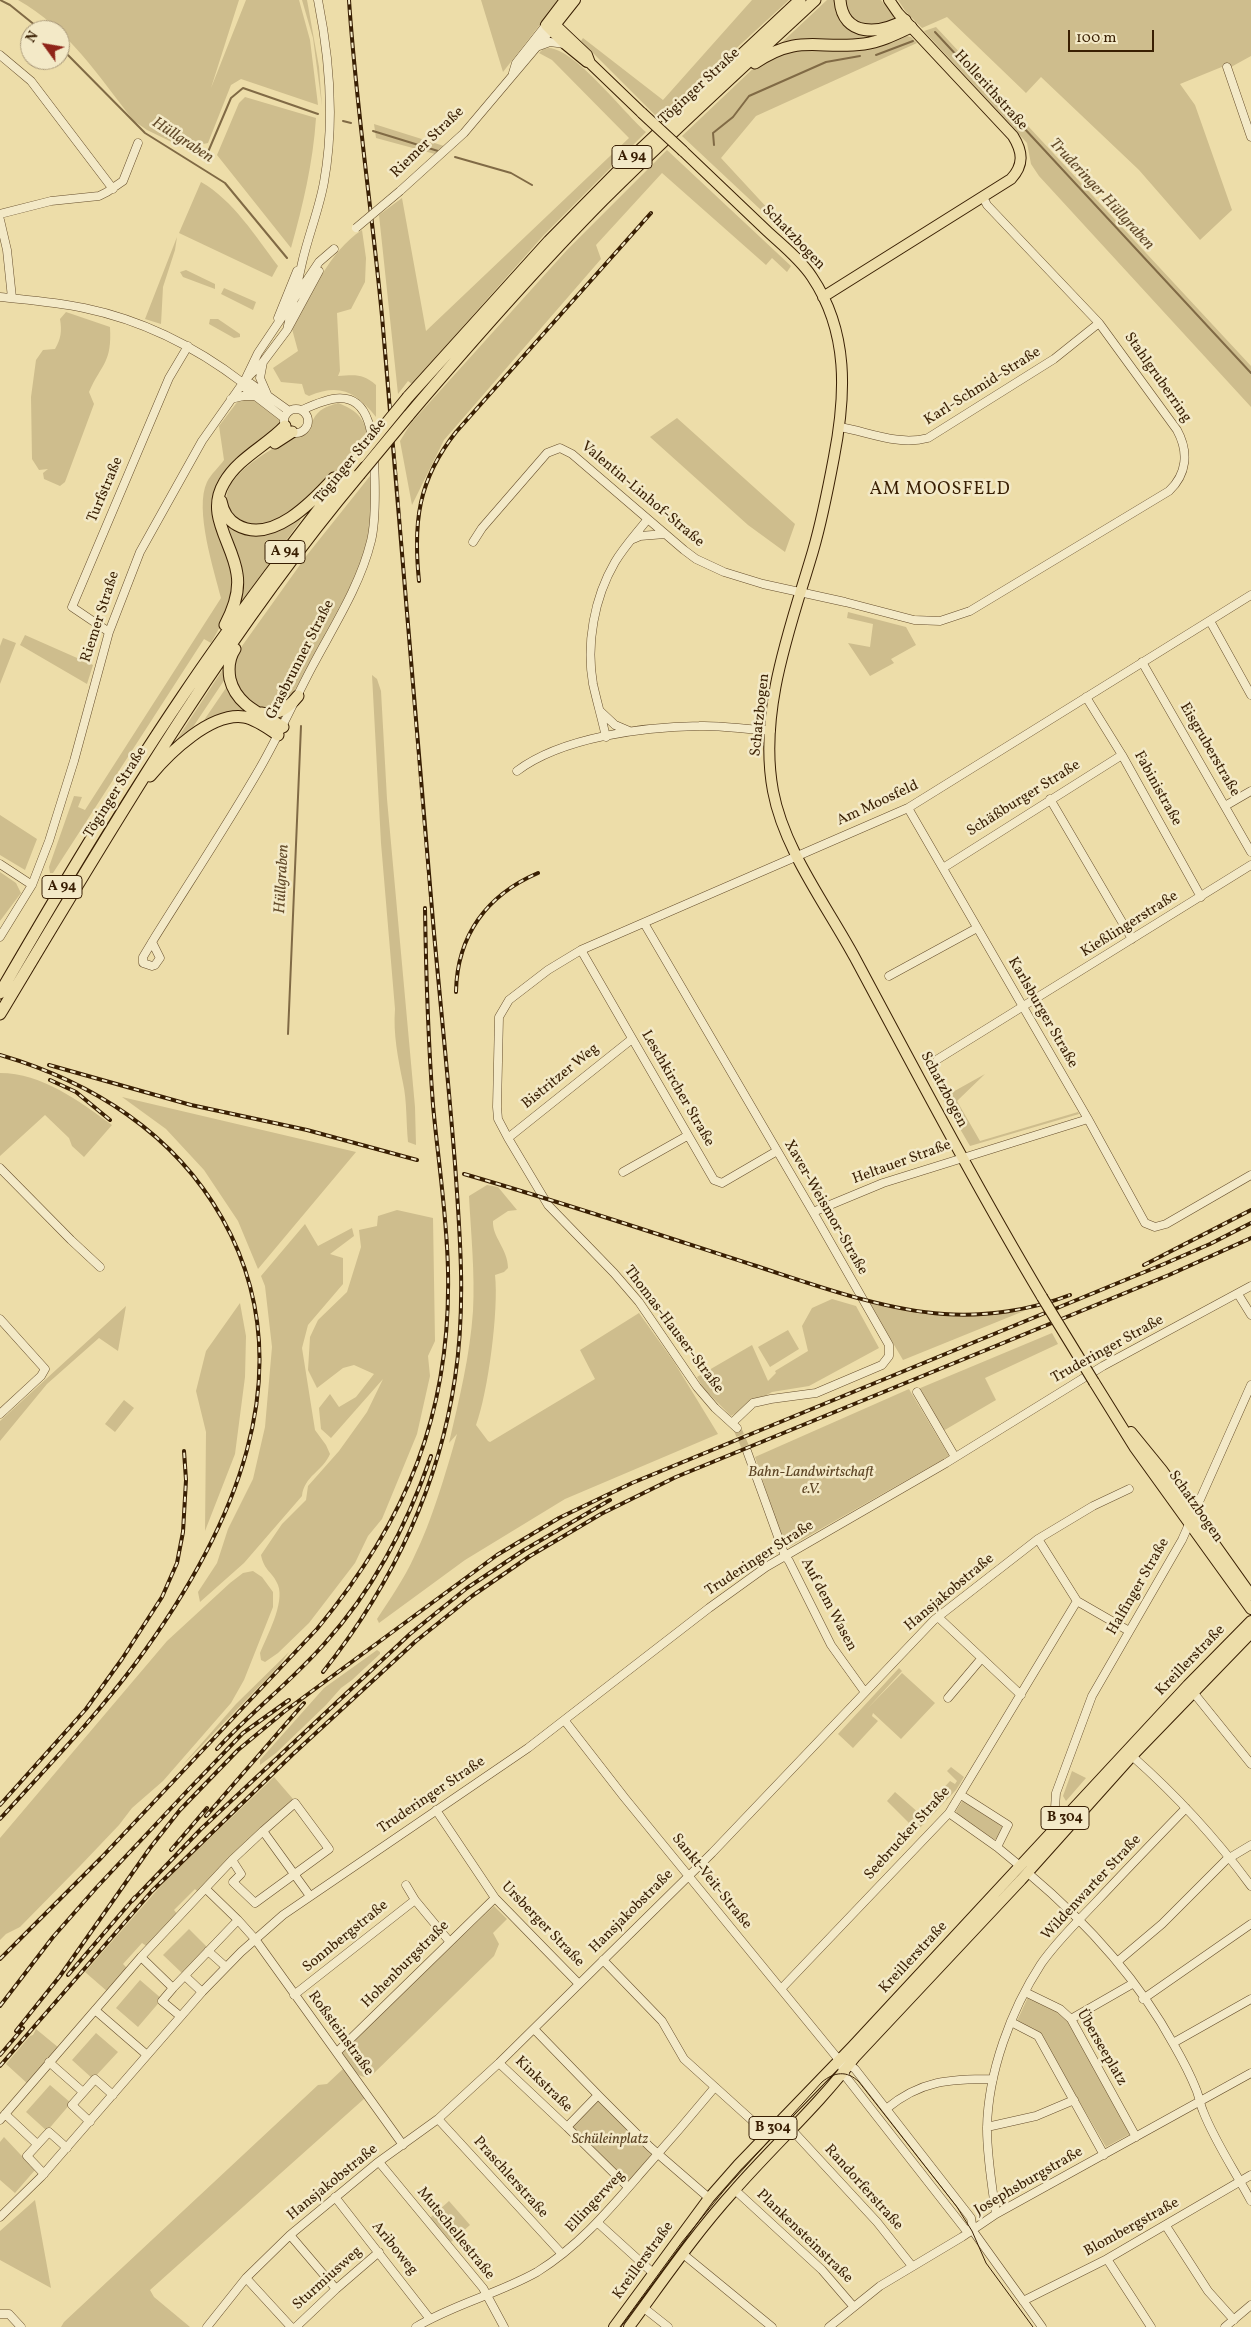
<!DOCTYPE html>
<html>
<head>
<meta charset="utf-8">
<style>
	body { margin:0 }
	#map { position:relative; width:1251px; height:2327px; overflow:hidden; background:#eddda9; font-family:Vollkorn,serif }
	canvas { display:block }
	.north { position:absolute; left:20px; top:20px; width:50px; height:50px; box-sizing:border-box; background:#f3e9c7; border:1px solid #a99879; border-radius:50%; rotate:302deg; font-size:14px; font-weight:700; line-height:20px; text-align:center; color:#391f03 }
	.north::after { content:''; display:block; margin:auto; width:18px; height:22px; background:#8f2418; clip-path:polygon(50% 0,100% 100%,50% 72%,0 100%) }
	.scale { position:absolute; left:1068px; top:30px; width:86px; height:22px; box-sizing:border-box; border:2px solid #391f03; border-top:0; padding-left:6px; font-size:15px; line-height:18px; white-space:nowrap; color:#391f03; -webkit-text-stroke:4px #f3e9c7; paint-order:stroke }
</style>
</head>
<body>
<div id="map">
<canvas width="1251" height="2327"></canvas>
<div class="north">N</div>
<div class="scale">100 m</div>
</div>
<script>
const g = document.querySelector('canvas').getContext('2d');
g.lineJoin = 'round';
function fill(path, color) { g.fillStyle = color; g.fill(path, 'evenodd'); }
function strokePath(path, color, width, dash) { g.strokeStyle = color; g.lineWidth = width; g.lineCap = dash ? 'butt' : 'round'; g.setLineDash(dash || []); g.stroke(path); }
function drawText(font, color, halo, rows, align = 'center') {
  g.font = font + ' Vollkorn,serif'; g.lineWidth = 5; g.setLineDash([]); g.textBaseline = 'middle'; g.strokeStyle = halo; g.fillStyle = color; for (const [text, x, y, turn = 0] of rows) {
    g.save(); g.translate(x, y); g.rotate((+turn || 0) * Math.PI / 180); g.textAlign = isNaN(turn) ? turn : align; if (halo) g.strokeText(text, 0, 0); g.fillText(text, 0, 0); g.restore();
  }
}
fill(new Path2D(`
	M18,0H239L211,88L246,0H299L310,40L318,105L241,79L231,85L208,143L184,148L147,130L134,121C99,77 68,28 18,0Z
	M302,0H307L319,67L322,106L313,38Z
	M481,0H559L503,72Z
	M752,0H789L659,119L581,41L583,38L663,100Z
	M827,0H838L851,27L897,28L867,39L778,46Z
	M844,0H881L896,20L866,28L849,16Z
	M898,0H1251V56L1231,67L1229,64L1180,84L1195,105L1232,210L1200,240L1139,170L1041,77L1026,93L947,17L922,28L906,12Z
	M936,27L1251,366V407L1039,176L1031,164L1027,143L924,31Z
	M902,35L911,37L917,43L756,116L721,158L795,238L793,240L682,136L759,63L780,53Z
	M549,48C575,49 625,114 646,132L543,236L412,384L408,381L398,394L379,215L402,198L426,331L629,138L552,60L539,53L543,49Z
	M245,97L316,118C313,163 303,205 291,248L217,155L239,103Z
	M374,124L444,146L435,154L376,138Z
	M667,150L791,266L787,272L772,258L766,265L662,173L596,245L601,259L444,440L412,505L400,441L411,423L567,250Z
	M201,182C233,200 256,237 278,266L272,277L179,233Z
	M362,230L366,258L365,282L351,309L337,313L340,371L338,376C354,375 363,373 376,385V417C356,392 340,383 309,396L305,394L302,384L281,382L273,368L298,351L292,329C312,295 328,252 362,230Z
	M177,237L175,250L163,287L161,324L145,319Z
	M186,270L215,284V289L183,277L180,272Z
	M224,288L256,302L253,310L221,294Z
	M66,312L110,327C112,363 102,363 89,392L94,404L65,482L60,486L44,479L43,473L48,469L39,470L32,459L31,397L36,360L43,350L55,349C61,339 62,331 60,319Z
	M210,319H218L240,334V337L234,338L209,324Z
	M253,398L280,420L281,425L277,431L241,455L217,485L236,585L226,616L211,643L204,639L53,873H50L49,867L74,796L82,797L78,807L85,810L221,598C214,570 194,509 207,482C211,474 219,467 224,460L219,426L238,401Z
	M338,403C355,410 362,415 367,432L355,445L356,450C340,468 296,520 272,524C262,526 251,524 241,524C206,495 242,468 269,451C276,447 284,440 292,437C298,435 303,437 307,433C312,430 311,425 313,420C318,409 328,406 338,403Z
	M677,418L795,524L785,552L748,525L650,437Z
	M370,476L372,513L368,545L355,578L288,703L281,709L258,708L244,699L233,676L237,653L307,555Z
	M222,512L264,535L285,528L297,518L301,520L239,605Z
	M848,612L906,627L916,645L891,659L894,663L870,676L848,643L870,647L873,624L847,618Z
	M25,635L93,665L87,684L20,645Z
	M3,638L16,643L0,684V646Z
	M227,663V676L185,739L164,759Z
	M372,675L377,679L381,691L387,799L415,1107L416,1145L408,1142C406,1122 407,1101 403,1083C398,1058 393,1034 395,1009L381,843Z
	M228,685C233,698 238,706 251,714L198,729Z
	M0,815L37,839L25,870L0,855Z
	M0,872L16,883L21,893L0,921Z
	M0,1073C42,1073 79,1101 112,1125L84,1157L72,1146L69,1138L45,1115L0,1156Z
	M985,1074L957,1101L980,1141L1078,1112L1079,1114L970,1146L942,1098Z
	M122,1097L356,1152L258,1269L238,1221L204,1170L166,1129Z
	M487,1185L498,1187L517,1210L508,1211L493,1221C492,1237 508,1249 508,1268L504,1272L495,1275C499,1309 488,1393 476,1425L488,1441L490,1442L595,1379L580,1350L639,1313L674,1362L718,1434L565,1499L465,1560L379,1623L377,1619C390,1599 404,1579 414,1557C432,1521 446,1472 457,1434L449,1443C459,1400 470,1356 473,1311C475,1273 471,1235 469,1196Z
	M397,1210L433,1218L435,1341L428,1356L430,1376L417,1434L382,1519L368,1536L355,1563L309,1623L278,1653L265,1662L261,1660L260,1653C267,1636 285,1603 278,1585C273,1572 264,1571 261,1555L282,1524L306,1500L308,1486L339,1451L367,1412L383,1379L331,1438L321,1429L319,1408L330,1394L339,1407L356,1397L374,1374L354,1365L343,1368L317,1388L308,1370L310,1337L318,1320L347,1292L361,1247L359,1230L377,1226L378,1216Z
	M305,1224L318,1246L352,1228L354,1236L330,1254L343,1258V1284L308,1325L302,1348L315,1430L326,1445L330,1454C323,1471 304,1476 302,1496L244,1563L200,1602L198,1592L217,1563L228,1529L253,1479L265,1427L272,1347L265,1286L261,1276Z
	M832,1299L856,1306L879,1348L809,1386L772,1392L731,1416L703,1388L697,1377L752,1345L768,1381L776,1373L775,1371L808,1351L802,1326L812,1308Z
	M868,1301L922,1313L959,1317L1024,1311L903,1360Z
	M240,1303L246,1336L245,1377L235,1454L205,1531L206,1432L196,1391L206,1351Z
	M126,1306L118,1351L99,1338L47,1384L0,1441V1421Z
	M788,1330L799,1349L770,1367L758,1347Z
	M1052,1333L1058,1344L985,1378L996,1400L943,1431L918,1389Z
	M909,1389L949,1456L789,1547L783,1542L755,1457Z
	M124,1400L134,1408L115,1432L105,1424Z
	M253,1571L262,1577L273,1592V1607L244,1680L231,1703L163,1781L132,1808L119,1825L80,1866L20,1927L6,1934L0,1940V1838L167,1641L230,1583L243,1573Z
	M377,1650L380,1652V1654L352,1680L341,1688L326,1705L276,1753L260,1765V1760L324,1688Z
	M289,1652L279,1666L180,1768L236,1704Z
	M899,1668L902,1671L867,1709L902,1673L935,1703L901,1739L873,1713L872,1716L878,1721L853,1748L838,1734Z
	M951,1767L964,1777L956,1790L917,1831L887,1801L895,1792L920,1814L950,1781L955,1784L957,1781L947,1771Z
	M1072,1771L1086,1778L1066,1801L1063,1796Z
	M274,1777L293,1799L230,1857L198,1892L195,1889L174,1910L178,1915L148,1947L142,1943L123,1964L128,1969L108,1992L85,1972L166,1880Z
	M963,1800L1002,1824L1005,1828L999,1839H994L958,1815L956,1811Z
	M494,1906L507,1919L493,1933L499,1944L494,1956L371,2076C356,2081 350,2064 342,2053L344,2050Z
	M189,1929L208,1948L183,1974L163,1955Z
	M140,1980L162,1999L138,2027L116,2008Z
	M1028,1997L1058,2011L1067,2020L1130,2134L1106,2147L1040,2034L1017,2021Z
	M36,2029L59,2048L28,2084L6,2064L30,2036L33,2035Z
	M96,2033L118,2052L93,2079L72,2060Z
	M344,2068L365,2098L150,2290L154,2297L190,2327H61L64,2322L318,2085L327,2084Z
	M50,2085L71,2103L47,2131L26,2112Z
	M597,2097L653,2154L626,2185L568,2126Z
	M4,2137L35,2170L15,2193L0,2180V2142Z
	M35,2200L51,2288L0,2260V2231Z
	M449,2201L470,2225L451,2242L430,2218Z`), '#cebd8d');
strokePath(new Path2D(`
	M0,0L10,5L41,30
	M935,32L1251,373
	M60,47L145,133L225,183L287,258
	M876,55L913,41
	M343,121L351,123
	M373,131L438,151
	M714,145L713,133L733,117L749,96L826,62L860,56
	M203,156L208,152L231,98L243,88L318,114
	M455,157L511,173L532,185
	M288,1034L301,726`), '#806a45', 2);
strokePath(new Path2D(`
	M737,1428L747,1451`), '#c9b788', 8, [8, 4]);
const minor = new Path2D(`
	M539,46L550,42L565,44
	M0,55L31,81L113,189
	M1227,67L1251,137
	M513,73L516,63L546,25
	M400,191L464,133L551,30
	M0,214L51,201L99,196L107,192L123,181L138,143
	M0,220L7,250L12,298
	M0,297C28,300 56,302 84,308C142,320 196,347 243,383L245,388L284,418
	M278,318L297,271
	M287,330C292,308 297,285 302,263C308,236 319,210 324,182C335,121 330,60 318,0
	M263,362L260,378L267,394
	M248,377L263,362L287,330L319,271
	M243,383H250L289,411
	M231,399L243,396H255
	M284 421a12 12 0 1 1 24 0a12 12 0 1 1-24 0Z
	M840,427C869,432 898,446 928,438L1054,359L1099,323
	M633,539L640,536L665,534
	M473,542L482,528L547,453L560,448L572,454L684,550L696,559L724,572L763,584L845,602L914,620L940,621L970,611L1169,491C1187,474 1189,452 1177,430L1099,323L987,205L983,197
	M1210,621L1251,695
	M109,632L72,607L169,378L188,346
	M1142,662L1251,852
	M1086,697L1122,755L1201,897
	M600,711L615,725L629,731
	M606,737C602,719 597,702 593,684C586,644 594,598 615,562C624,547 636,534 647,520
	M517,771C562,737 643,727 699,726C723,725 747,730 771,730
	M1050,799L1132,939
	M1225,806L1251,791
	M908,808L1088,1119L1145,1223L1155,1227L1166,1224L1251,1175
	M0,864L32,885
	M943,868L1122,755
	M644,923L813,1212L889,1345V1356L882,1365L816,1393L771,1399L753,1403L733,1422
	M0,937L32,885L49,841L74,761L109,632L140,552L202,441L245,380L258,353L319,262L334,249
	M152,942L160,958L155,965L152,966L143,963V957L152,942C188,884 226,827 260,768C279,735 294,701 312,667C333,627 360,586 371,541C377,517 376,443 368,421C356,386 326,399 302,410
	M581,950L714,1180L722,1183L777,1151
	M889,976L977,928
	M938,1059L1251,865
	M508,1138L632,1039
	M0,1168L71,1240L100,1267
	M623,1172L687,1136
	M813,1212L883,1183L1088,1119
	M1238,1294L1251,1315
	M0,1319L45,1369L41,1376L0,1414
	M917,1392L955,1457
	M737,1428L715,1408L697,1387L639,1302L614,1273L548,1205L508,1138L498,1119L497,1107L499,1017L509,1000L548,970L581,950L908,808L1251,595
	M747,1451L785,1556L789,1561L831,1645L864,1691
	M1038,1539L1077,1601L1129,1631
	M938,1617L1021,1695
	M1193,1692L1251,1764
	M948,1698L981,1659
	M565,1721L624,1797L839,2060L846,2077L965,2229L973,2231
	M1132,1756C1176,1795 1216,1838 1251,1886
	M961,1795L1008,1825L997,1847
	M436,1810L495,1898L579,1984
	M949,1813L997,1847L1020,1866
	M1062,1821L1055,1808L1056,1793L1092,1696L1182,1540L1251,1385
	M232,1860L241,1874L233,1882L255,1903L329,1849L295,1803L263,1831
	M1028,1873C1085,1921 1138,1979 1174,2045C1182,2059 1190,2074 1196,2089C1199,2096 1200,2104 1203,2111C1215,2142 1235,2171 1251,2201
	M406,1885L415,1900L449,1941
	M206,1889L238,1920L255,1939L403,2145
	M208,1951L226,1967
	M141,1957L173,1988
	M603,1960L662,2021L684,2059L767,2134
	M1117,1962L1162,1924L1226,1860L1251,1845
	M185,1976L202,1992
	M781,1989L949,1813L1077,1601
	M1025,1992L1060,2009L1071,2019L1136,2137
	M294,1995L415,1900
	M1143,1999L1251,1924
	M95,2010L147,2055
	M180,2016L162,2001L173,1988L238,1920
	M1071,2019L1132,1984
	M1011,2022L1038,2036L1104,2155
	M534,2029L598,2095
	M1173,2043L1251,1999
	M337,2052L495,1898
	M49,2062L83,2092
	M845,2062L855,2069L964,2209L971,2218L973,2231L1042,2327
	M499,2063L567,2127
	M886,2109C921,2080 950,2079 993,2079
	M5,2114L37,2144
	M438,2119L562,2254
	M0,2120L141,1957L232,1860L263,1831L310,1896
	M90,2122L72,2105L95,2079L113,2095
	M987,2127L1036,2116L1074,2100
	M791,2129L877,2222L912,2266
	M379,2162L483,2288L504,2327
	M44,2174L27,2156L49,2132L67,2148
	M628,2187L567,2127L598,2095L650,2147L709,2198
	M735,2190L822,2270L853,2306
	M335,2197L430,2319
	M996,2214C992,2186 987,2157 987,2128C988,2072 1011,2010 1041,1964C1057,1941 1078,1921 1097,1901C1126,1870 1156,1839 1186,1808
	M0,2217L41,2177L202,1992L241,1952L283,1915L528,1748L709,1608L766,1567L946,1463L1103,1366L1251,1286
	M598,2223L653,2273
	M1166,2226L1208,2291L1234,2320
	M290,2235L336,2289
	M683,2254L772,2327
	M1107,2259L1151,2327
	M246,2278L291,2327
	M1023,2301L1107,2259L1251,2175
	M644,2308L668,2327
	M0,2314H9L21,2327
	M207,2327L246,2278L290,2235L377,2163L438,2119L499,2063L712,1853L934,1620L1038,1539L1093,1506L1129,1489
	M296,2327L336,2289L379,2252
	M416,2327C454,2304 498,2294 537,2272C579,2246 609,2210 641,2173C666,2145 691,2116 715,2087
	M829,2327L880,2286L962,2237L996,2214L1251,2073
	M1225,2327L1251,2305`);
const major = new Path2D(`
	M565,0L546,25L565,44L587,62
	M550,20L587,55L590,63L642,113
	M552,29L575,0
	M683,151C711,178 739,204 767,231C782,245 800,259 812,277C849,332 846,395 834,457C828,489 822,520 813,551C791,626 758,711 773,791C784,850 827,906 855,958C916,1072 976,1186 1042,1297
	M823,297L1011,179C1024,165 1023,152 1013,136L898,13L889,0
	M1094,1382L1135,1448L1251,1609
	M1131,1432L1162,1470L1251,1595
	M614,2327L709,2198L738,2165L852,2047L1188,1685L1251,1621
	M629,2327C663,2281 695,2234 733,2192C773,2146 819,2105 855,2057L1021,1880L1132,1756L1251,1633`);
const highway = new Path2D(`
	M840,0C843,38 880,34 905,20
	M755,63C799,33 818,50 864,44C880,42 896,34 911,27
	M408,397L549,241L624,165L800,0
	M408,416C471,342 535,269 603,200C672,131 744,66 815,0
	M275,443L292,432
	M221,501C223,512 228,520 237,525C272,545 313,501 334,478
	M225,625C233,610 240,592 237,574C233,543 205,515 224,483C238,458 266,446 285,426
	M235,649C229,658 228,668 230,679C236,705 261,714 283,727
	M261,713C278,716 288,708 298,696
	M150,776C169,753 211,712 244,717C256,719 268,728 278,735
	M0,993C58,893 117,793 182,697C237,615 298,536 359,457
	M0,1014C111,829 220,641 359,475`);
strokePath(minor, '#664e2c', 9);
strokePath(major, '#391f03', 12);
strokePath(highway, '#391f03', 13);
strokePath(minor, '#f3e9c7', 8);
strokePath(major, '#eddda9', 10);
strokePath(highway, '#eddda9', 11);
strokePath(new Path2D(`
	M620,2327L682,2242L726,2188L822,2082C834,2072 847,2070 859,2082L957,2207L972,2231L986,2263L1033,2327`), '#391f03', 1);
const rail = new Path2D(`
	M419,581C413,522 418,480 456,432L651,213
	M456,992C457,935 487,895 538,873
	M0,1055C92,1082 174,1133 222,1218C309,1372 230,1536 135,1664C94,1719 46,1768 0,1819
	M49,1065L191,1105L307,1130L417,1160
	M50,1080L76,1092L110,1120
	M464,1174C561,1202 657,1234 753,1265C812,1284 882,1310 944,1314C986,1317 1031,1310 1070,1295
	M1144,1265L1251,1210
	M323,1672C391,1586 439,1487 455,1378C466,1306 460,1235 455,1164C449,1087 441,1010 434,933C415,727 401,522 382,316C372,211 356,106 349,0
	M217,1749C251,1712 292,1681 325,1643C373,1590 408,1523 431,1456
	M0,1805L86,1709L122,1659L162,1597L177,1563L183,1532L186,1480L184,1451
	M206,1816L304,1703
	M171,1850L207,1808
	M132,1901L201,1829L410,1634L467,1588L524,1550L610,1500
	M0,1959L101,1858L317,1629C407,1520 451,1413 448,1271C447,1215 438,1160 433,1105C428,1039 426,973 425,908
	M68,1975L135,1897
	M0,2006L53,1937L97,1887L189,1789L243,1733L289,1700
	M16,2031L60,1976L150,1848L180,1810L238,1750L285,1711L497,1555L559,1518L632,1483L1164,1264L1210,1244L1251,1223
	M0,2055L23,2028
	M0,2066L152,1891L292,1755L416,1641L472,1596L530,1556L601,1514L676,1477L1169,1275L1251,1238`);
strokePath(rail, '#391f03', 4);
strokePath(rail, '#f3e9c7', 2, [5.5]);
const minorBridge = new Path2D(`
	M356,228L400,191`);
const majorBridge = new Path2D(`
	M642,113L683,151
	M1042,1297L1094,1382`);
const highwayBridge = new Path2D(`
	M359,457L408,397
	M359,475L408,416`);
strokePath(minorBridge, '#664e2c', 9, []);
strokePath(majorBridge, '#391f03', 12, []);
strokePath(highwayBridge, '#391f03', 13, []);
strokePath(minorBridge, '#f3e9c7', 8);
strokePath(majorBridge, '#eddda9', 10);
strokePath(highwayBridge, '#eddda9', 11);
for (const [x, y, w] of [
	[632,157,40],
	[285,552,40],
	[62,887,40],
	[1065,1818,48],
	[773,2128,48]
]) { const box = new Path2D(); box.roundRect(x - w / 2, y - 11.5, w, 23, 4); g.fillStyle = '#f3e9c7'; g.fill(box); strokePath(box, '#391f03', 1); }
drawText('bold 14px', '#391f03', null, [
	["A 94",632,157],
	["A 94",285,552],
	["A 94",62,887],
	["B 304",1065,1818],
	["B 304",773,2128]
]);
drawText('15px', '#391f03', '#f3e9c7', [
	["Töginger Straße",700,87,-43],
	["Hollerithstraße",990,91,48],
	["Riemer Straße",428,143,-44],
	["Schatzbogen",793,238,46],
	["Stahlgruberring",1157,378,55],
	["Karl-Schmid-Straße",983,387,-32],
	["Töginger Straße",351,462,-51],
	["Turfstraße",106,490,-67],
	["Valentin-Linhof-Straße",642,495,40],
	["Riemer Straße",101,617,-72],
	["Grasbrunner Straße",301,660,-63],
	["Schatzbogen",761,715,-84],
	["Eisgruberstraße",1209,750,60],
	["Fabinistraße",1157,789,61],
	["Töginger Straße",116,793,-58],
	["Schäßburger Straße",1024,799,-32],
	["Am Moosfeld",878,804,-25],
	["Kießlingerstraße",1130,925,-32],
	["Karlsburger Straße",1042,1013,60],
	["Bistritzer Weg",561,1077,-39],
	["Leschkircher Straße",677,1089,60],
	["Schatzbogen",943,1090,62],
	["Heltauer Straße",902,1163,-20],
	["Xaver-Weismor-Straße",825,1208,60],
	["Thomas-Hauser-Straße",673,1330,53],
	["Truderinger Straße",1108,1350,-29],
	["Schatzbogen",1195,1507,55],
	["Truderinger Straße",760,1559,-33],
	["Halfinger Straße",1139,1587,-60],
	["Hansjakobstraße",950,1593,-40],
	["Auf dem Wasen",828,1605,62],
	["Kreillerstraße",1191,1661,-46],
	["Truderinger Straße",432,1796,-34],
	["Seebrucker Straße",908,1834,-48],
	["Sankt-Veit-Straße",711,1882,51],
	["Wildenwarter Straße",1092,1888,-47],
	["Hansjakobstraße",632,1912,-45],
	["Ursberger Straße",542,1925,46],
	["Sonnbergstraße",346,1937,-39],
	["Kreillerstraße",914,1958,-47],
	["Hohenburgstraße",406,1965,-45],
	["Roßsteinstraße",340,2034,54],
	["Überseeplatz",1101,2048,60],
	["Kinkstraße",543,2085,44],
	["Praschlerstraße",510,2178,48],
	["Josephsburgstraße",1029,2182,-30],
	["Hansjakobstraße",333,2183,-39],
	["Randorferstraße",863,2188,48],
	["Ellingerweg",596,2202,-47],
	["Blombergstraße",1132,2228,-29],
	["Mutschellestraße",455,2234,51],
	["Plankensteinstraße",804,2237,44],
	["Ariboweg",394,2249,51],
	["Kreillerstraße",644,2261,-54],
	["Sturmiusweg",328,2279,-42]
]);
drawText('italic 15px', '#5e4626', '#f3e9c7', [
	["Bahn-Landwirtschaft",811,1473],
	["e.V.",811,1490],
	["Schüleinplatz",610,2140]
]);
drawText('italic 16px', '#634b2a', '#f3e9c7', [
	["Hüllgraben",182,141,33],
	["Truderinger Hüllgraben",1101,195,47],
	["Hüllgraben",283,879,-87]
]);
g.letterSpacing = '1px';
drawText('18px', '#391f03', '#f3e9c7', [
	["AM MOOSFELD",940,491]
]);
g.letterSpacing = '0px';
</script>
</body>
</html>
